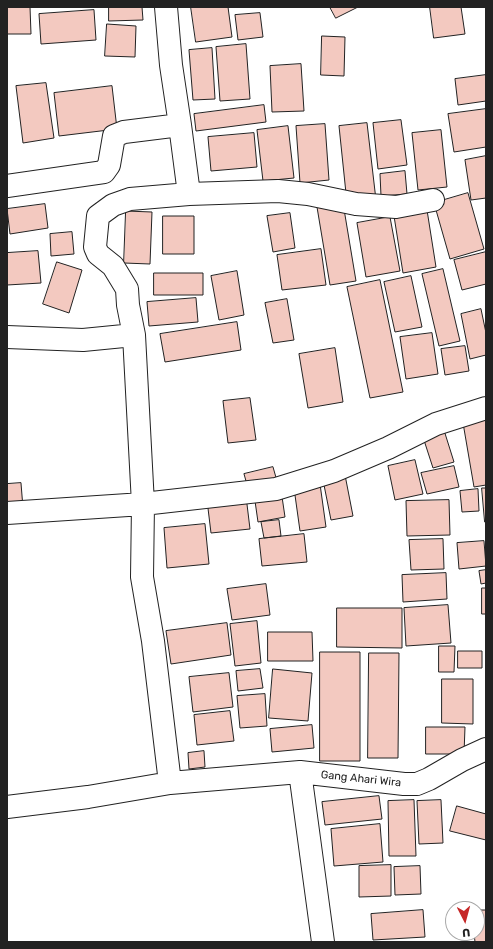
<!DOCTYPE html>
<html>
<head>
<meta charset="utf-8">
<style>
	body { margin:0 }
	#map { position:relative; width:493px; height:949px; overflow:hidden; background:#fff; font-family:Rubik,sans-serif }
	canvas { display:block }
	.frame { position:absolute; inset:0; border:8px solid #222; pointer-events:none }
	.north { position:absolute; left:445px; top:901px; width:40px; height:40px; box-sizing:border-box; background:#fff; border:1px solid #a7a7a7; border-radius:50%; rotate:174deg; font-size:11px; font-weight:700; line-height:16px; text-align:center; color:#222 }
	.north::after { content:''; display:block; margin:auto; width:14px; height:18px; background:#c62828; clip-path:polygon(50% 0,100% 100%,50% 72%,0 100%) }
</style>
</head>
<body>
<div id="map">
<canvas width="493" height="949"></canvas>
<div class="frame"></div>
<div class="north">U</div>
</div>
<script>
const g = document.querySelector('canvas').getContext('2d');
g.lineJoin = 'round';
function fill(path, color) { g.fillStyle = color; g.fill(path, 'evenodd'); }
function strokePath(path, color, width, dash) { g.strokeStyle = color; g.lineWidth = width; g.lineCap = dash ? 'butt' : 'round'; g.setLineDash(dash || []); g.stroke(path); }
function drawText(font, color, halo, rows, align = 'center') {
  g.font = font + ' Rubik,sans-serif'; g.lineWidth = 3; g.setLineDash([]); g.textBaseline = 'middle'; g.strokeStyle = halo; g.fillStyle = color; for (const [text, x, y, turn = 0] of rows) {
    g.save(); g.translate(x, y); g.rotate((+turn || 0) * Math.PI / 180); g.textAlign = isNaN(turn) ? turn : align; if (halo) g.strokeText(text, 0, 0); g.fillText(text, 0, 0); g.restore();
  }
}
const building = new Path2D(`
	M7,7H30L31,34H7Z
	M109,7H142L143,20L109,21Z
	M191,7H228L232,37L196,42Z
	M330,7H358L336,18Z
	M430,7H461L465,34L434,38Z
	M94,10L96,40L41,44L39,14Z
	M260,13L263,37L238,40L235,15Z
	M107,24L136,26L135,57L105,56Z
	M322,36L345,37L344,76L321,75Z
	M246,44L250,99L220,101L216,47Z
	M212,48L215,99L193,100L189,50Z
	M301,64L304,111L272,112L270,66Z
	M486,75V101L458,105L455,79Z
	M46,83L54,138L23,143L16,86Z
	M112,86L117,129L59,136L54,93Z
	M264,105L266,122L196,131L194,114Z
	M486,109V147L454,152L448,114Z
	M401,120L407,165L378,169L373,123Z
	M367,123L376,200L347,203L339,126Z
	M325,124L329,180L300,183L296,126Z
	M288,126L294,178L263,181L257,130Z
	M441,130L447,187L418,190L412,133Z
	M254,133L257,167L211,171L208,137Z
	M486,156V198L471,200L465,160Z
	M405,171L407,194L381,196L380,174Z
	M468,193L484,249L450,259L434,203Z
	M343,203L356,281L330,285L317,207Z
	M45,204L48,228L10,234L7,209Z
	M427,210L436,267L403,273L394,216Z
	M126,211L152,212L150,264L124,263Z
	M290,213L295,248L273,252L267,216Z
	M163,216H194V254H163Z
	M390,217L400,271L366,277L357,223Z
	M72,232L74,254L51,256L50,234Z
	M321,249L326,285L282,290L277,255Z
	M38,251L41,283L7,285V253Z
	M486,252V284L462,290L454,260Z
	M57,262L82,270L69,313L43,304Z
	M443,269L460,341L439,346L422,274Z
	M237,271L244,315L219,320L211,276Z
	M154,273H203V295H154Z
	M411,276L422,327L395,332L384,282Z
	M380,280L403,392L370,398L347,287Z
	M196,298L198,322L149,326L147,302Z
	M287,299L294,340L273,343L265,303Z
	M481,309L486,333V355L470,359L461,314Z
	M237,322L241,350L165,362L160,334Z
	M432,333L438,374L406,379L400,337Z
	M465,346L469,371L445,375L441,349Z
	M335,348L343,402L308,408L299,354Z
	M250,398L256,440L228,443L223,401Z
	M486,413V485L474,487L462,417Z
	M443,427L454,462L433,468L422,434Z
	M415,460L423,494L395,500L388,466Z
	M454,466L459,487L427,494L421,473Z
	M273,467L277,481L248,488L244,474Z
	M345,475L353,516L331,520L323,480Z
	M21,483L23,508L7,509V484Z
	M320,484L326,527L300,531L294,488Z
	M482,488H486V522H485Z
	M478,489L479,511L462,512L460,491Z
	M281,490L285,517L258,522L254,494Z
	M246,496L250,529L211,533L207,500Z
	M449,500L450,535L407,536L406,501Z
	M279,520L281,536L264,538L261,522Z
	M205,524L209,564L167,568L164,528Z
	M304,534L307,562L262,566L259,539Z
	M443,539L444,569L411,570L409,540Z
	M484,541L486,566L459,569L457,543Z
	M486,570V583L481,584L479,571Z
	M446,573L447,599L403,602L402,575Z
	M266,584L270,615L232,620L227,589Z
	M482,588H486V614H482Z
	M448,605L451,643L406,646L404,608Z
	M337,608H402V648L337,647Z
	M257,621L261,663L235,666L230,624Z
	M227,623L231,655L171,664L166,631Z
	M268,632H312L313,661H268Z
	M439,646H455L454,672H439Z
	M458,651H482V668H458Z
	M320,652H360V761H320Z
	M369,653H399L398,758H368Z
	M260,669L263,688L238,691L236,671Z
	M273,669L312,673L308,721L269,718Z
	M229,673L233,707L193,712L189,677Z
	M442,679H473V724L442,723Z
	M265,694L267,726L240,728L237,696Z
	M230,711L234,741L197,745L194,715Z
	M312,725L314,748L272,752L270,729Z
	M426,727H465L464,754H426Z
	M204,751L205,767L189,769L188,753Z
	M379,796L382,819L325,825L322,802Z
	M414,800L416,856H389L388,801Z
	M441,800L443,843L419,844L417,801Z
	M457,806L486,814V840L450,831Z
	M380,824L383,862L334,866L331,829Z
	M391,865V896L359,897V866Z
	M420,866L421,894L395,895L394,867Z
	M423,910L425,937L373,940L371,914Z
	M477,910H486V942H475L474,933H477Z`);
fill(building, '#f3c9c0');
strokePath(building, '#222', 1);
const minor = new Path2D(`
	M7,186L104,172L109,165L114,136L124,132L180,125L171,65L166,7
	M189,194L278,191L308,194L356,204L396,207L433,200
	M7,337L83,340L134,335
	M7,513L143,504L276,489L334,471L388,448L436,424L486,408
	M300,772L404,784H417L429,779L462,760L486,749
	M170,783L153,641L142,577L143,504L134,335L128,305L127,289L113,266L98,254L95,247L98,216L113,205L130,199L189,194L180,125
	M7,807L88,797L170,783L300,772L323,942`);
strokePath(minor, '#222', 24);
strokePath(minor, '#fff', 22);
drawText('11px', '#222', '#fff', [
	["Gang Ahari Wira",361,779,6]
]);
</script>
</body>
</html>
